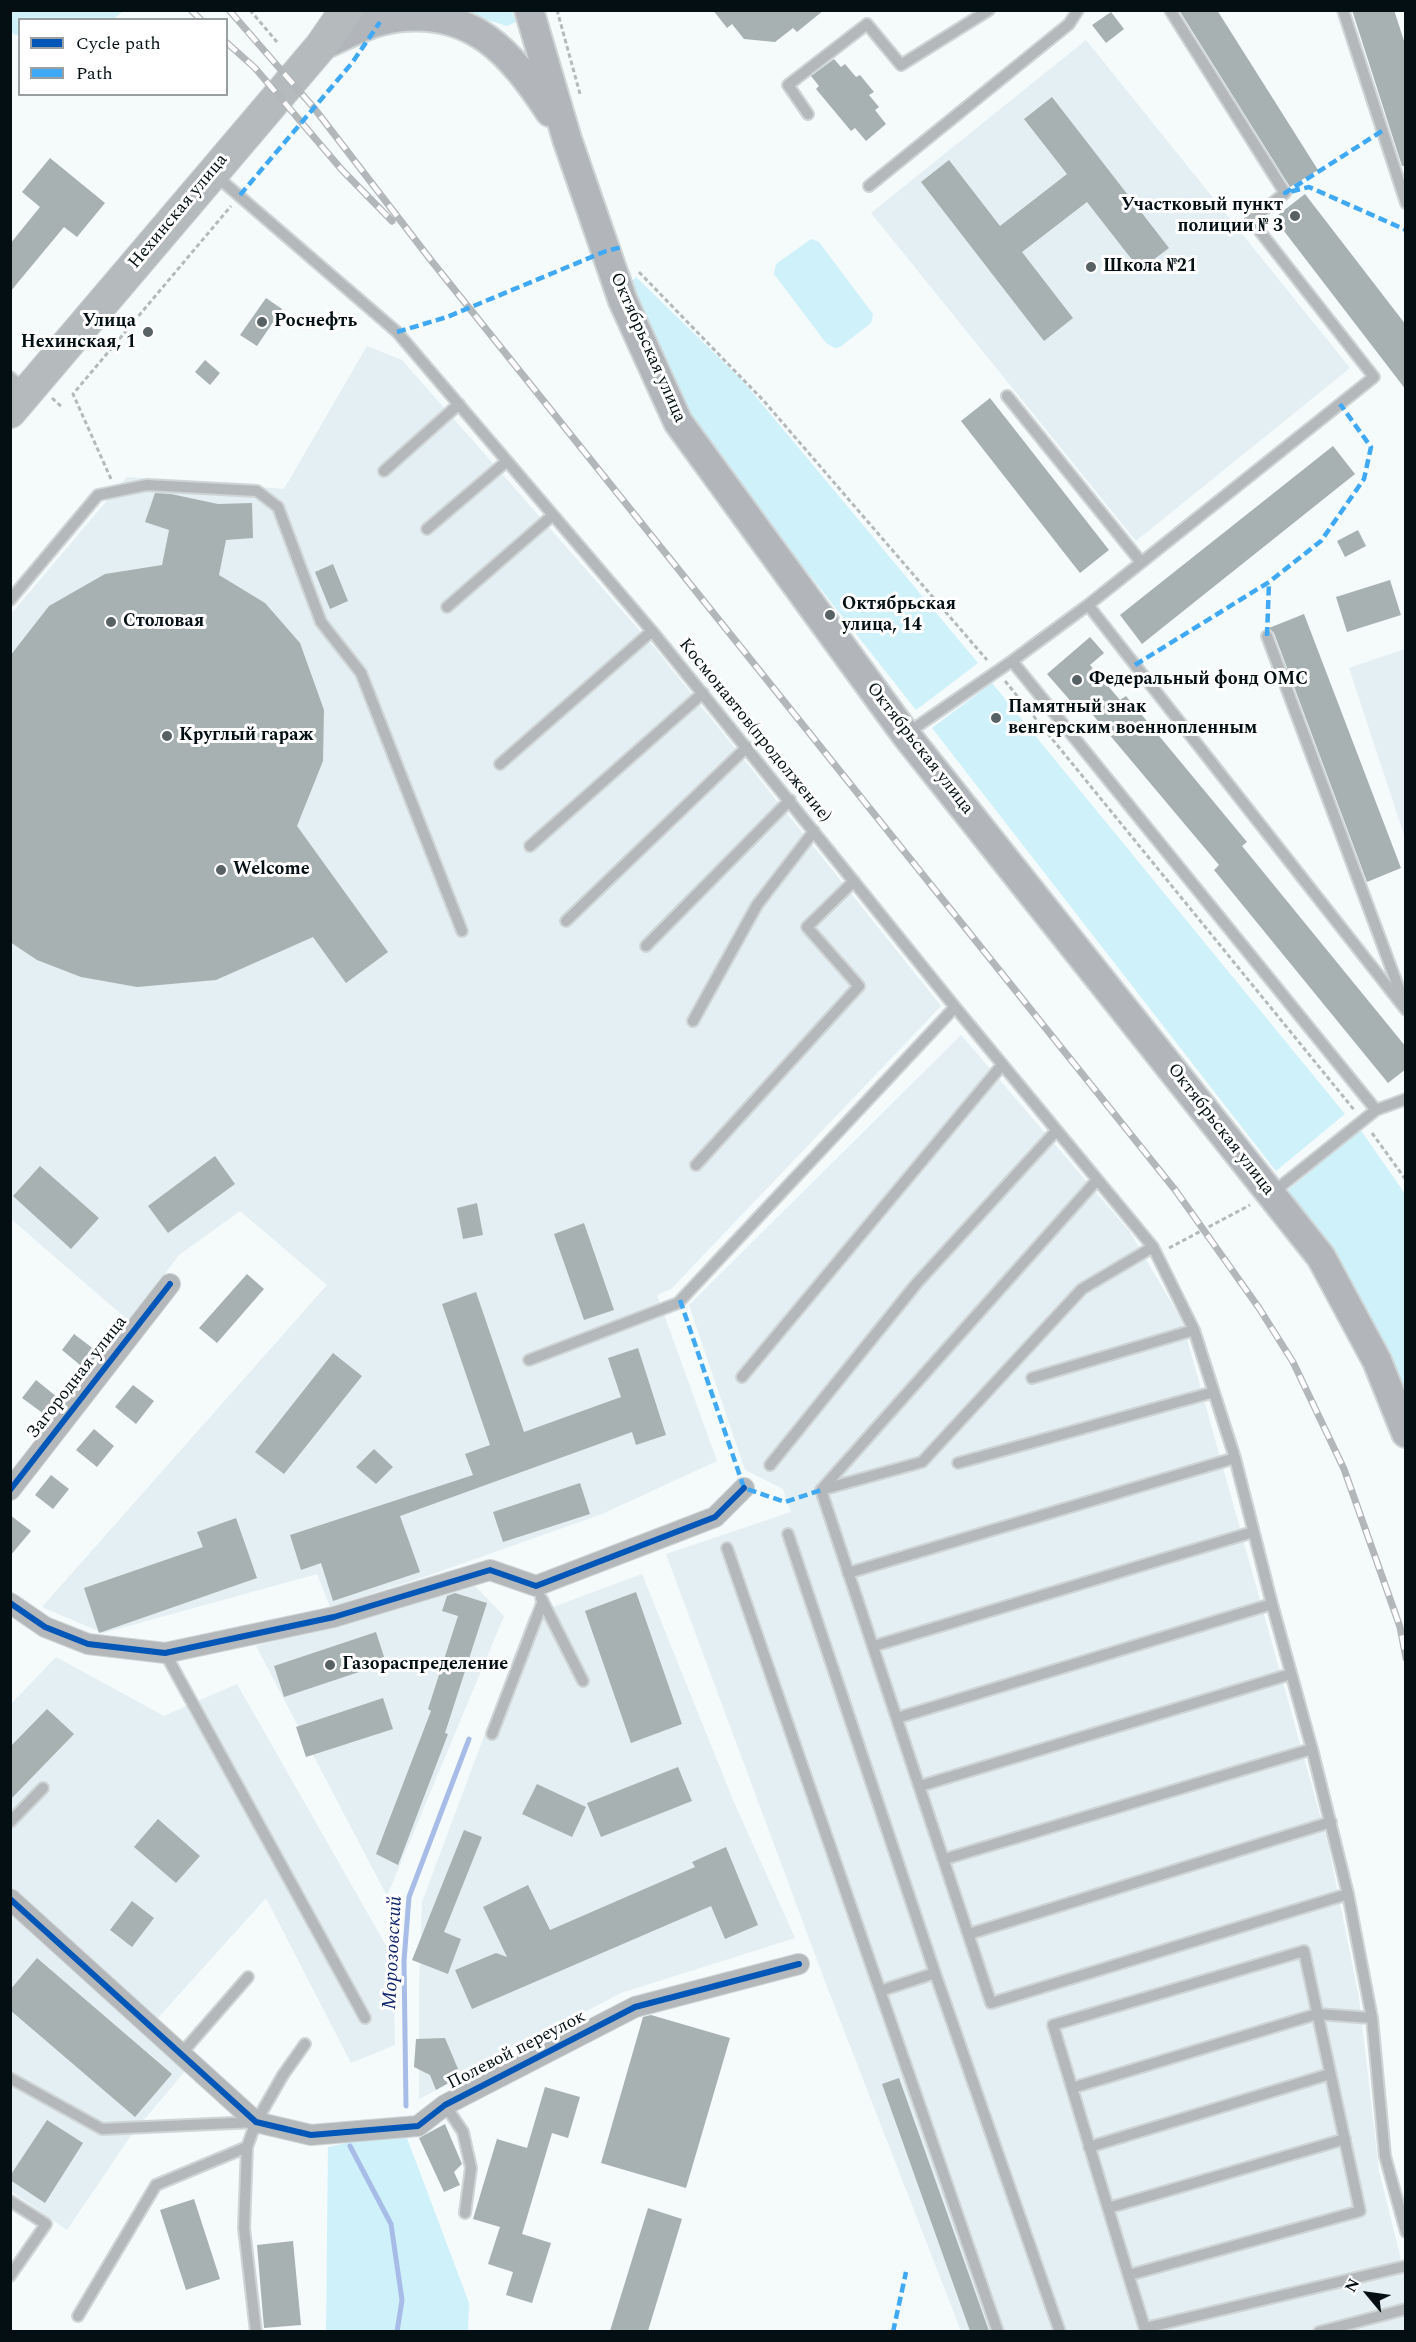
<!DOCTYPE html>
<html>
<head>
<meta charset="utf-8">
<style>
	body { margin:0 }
	#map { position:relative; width:1416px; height:2342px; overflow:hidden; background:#f5fafb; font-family:Spectral,serif }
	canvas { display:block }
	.frame { position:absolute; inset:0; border:12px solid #030f13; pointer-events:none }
	.legend { position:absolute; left:18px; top:18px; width:210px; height:78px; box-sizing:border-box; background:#fff; border:2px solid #9a9fa1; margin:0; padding:8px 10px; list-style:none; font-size:18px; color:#030f13 }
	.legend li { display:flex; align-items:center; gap:12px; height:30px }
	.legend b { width:30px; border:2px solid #9a9fa1 }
	.north { position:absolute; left:1338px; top:2264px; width:60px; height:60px; -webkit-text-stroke:4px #fff; paint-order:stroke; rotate:299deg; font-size:16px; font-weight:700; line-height:24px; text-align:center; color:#030f13 }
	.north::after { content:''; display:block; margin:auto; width:21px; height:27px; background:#030f13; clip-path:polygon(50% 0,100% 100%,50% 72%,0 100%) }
</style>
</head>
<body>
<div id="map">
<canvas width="1416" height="2342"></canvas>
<div class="frame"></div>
<ul class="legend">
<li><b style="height:8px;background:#0057b8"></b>Cycle path</li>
<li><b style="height:8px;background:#3fa9f5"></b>Path</li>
</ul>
<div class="north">N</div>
</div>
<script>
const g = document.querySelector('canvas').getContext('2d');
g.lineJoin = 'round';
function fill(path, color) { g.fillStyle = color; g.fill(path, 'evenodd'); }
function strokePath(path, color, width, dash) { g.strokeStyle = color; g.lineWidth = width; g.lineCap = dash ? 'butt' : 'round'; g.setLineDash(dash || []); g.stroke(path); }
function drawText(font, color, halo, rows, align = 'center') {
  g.font = font + ' Spectral,serif'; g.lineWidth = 6; g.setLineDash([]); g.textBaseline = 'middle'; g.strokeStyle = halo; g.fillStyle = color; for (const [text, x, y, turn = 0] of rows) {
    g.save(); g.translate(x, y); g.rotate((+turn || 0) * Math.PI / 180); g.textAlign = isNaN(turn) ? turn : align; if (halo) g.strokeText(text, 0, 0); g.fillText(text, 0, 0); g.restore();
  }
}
fill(new Path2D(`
	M1086,40L1350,368L1136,541L871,213Z
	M367,346L402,360L654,647L941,1006L671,1289L657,1295L717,1461L602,1514L430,1575L330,1607L317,1574L103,1633L42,1607L327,1285L240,1211L179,1255L129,1321L11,1219V614L127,477L284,489Z
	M1405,649H1406L1405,838L1349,668Z
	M961,1035L1130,1232L1182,1321L1328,1844L1359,1998L1379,2171L1405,2276V2331H961L826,1984L666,1554L791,1512L783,1489L745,1470L689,1305Z
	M642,1574L733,1800L795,1938L621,1993L419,2099V1987L422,1902L529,1616Z
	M475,1586L504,1616L387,1896L256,1646Z
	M56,1657L164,1716L237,1684L393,1958L395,2045L351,2063L266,1898L157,2019L11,1886L10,1705Z
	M10,1913L186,2070L132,2134L67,2230L11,2191Z`), '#e3eff3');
fill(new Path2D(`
	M11,10H123V11L114,19L20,20L19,36L11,33Z
	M457,11H512L516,22L507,26Z
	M811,239L819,242L873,314L871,323L840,347L835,348L826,343L774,274L776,264Z
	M636,277L742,380L978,663L916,710L701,437L627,287Z
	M992,683L1345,1114L1276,1171L932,728Z
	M1360,1129L1405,1194V1407L1286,1192Z
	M404,2130L469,2303L468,2331L326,2332L328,2147Z`), '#cef1fa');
strokePath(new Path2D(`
	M406,2106L404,1961L409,1897L469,1739
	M350,2146L391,2224L402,2300L397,2332`), '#a7bce7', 5);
fill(new Path2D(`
	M713,10H824L797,32L793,28L775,42L744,39L732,24L727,28Z
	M1179,10H1217L1318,170L1290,187Z
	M1352,10H1394L1406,47V166H1402Z
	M1111,12L1124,29L1106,43L1092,25Z
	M834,59L841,67L845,64L856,77L860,75L874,92L869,95L879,107L875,110L886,124L866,141L855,128L851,131L816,89L819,86L811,76Z
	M1052,97L1169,248L1140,270L1087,202L1022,252L1073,318L1044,341L921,182L949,160L1000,226L1067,174L1024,119Z
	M50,158L105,203L77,237L64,227L10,292V244L40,207L22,192Z
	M1305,194L1406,325V390L1274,218Z
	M266,298L282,309L257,346L240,335Z
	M205,360L220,373L210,385L195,372Z
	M990,398L1109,550L1080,573L961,421Z
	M1333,446L1355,474L1142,644L1120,615Z
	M155,493L171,494L218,504L252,503L253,538L226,540L219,575L265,603L300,643L324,710L323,761L297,826L388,952L346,983L313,937L216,980L137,987L81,977L37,960L10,942V656L49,606L105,574L162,565L169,530L145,522Z
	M1358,530L1366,546L1345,557L1337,541Z
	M333,564L348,601L330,609L315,572Z
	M1390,580L1401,615L1347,632L1336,597Z
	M1304,614L1401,868L1367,882L1274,633L1269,628Z
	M1090,637L1104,653L1090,665L1120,700L1126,696L1247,842L1242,846L1406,1047V1069L1388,1083L1214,870L1219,865L1087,708L1081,713L1047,674Z
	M215,1156L235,1184L168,1233L148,1206Z
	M40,1166L99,1218L71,1249L13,1196Z
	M477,1203L483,1235L463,1239L457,1208Z
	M584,1223L614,1310L584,1320L554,1234Z
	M247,1274L264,1289L217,1343L199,1328Z
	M476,1292L524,1432L621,1397L608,1358L638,1348L666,1435L636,1445L632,1432L400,1516L420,1572L333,1601L321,1563L301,1570L290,1535L473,1475L465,1454L490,1445L442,1304Z
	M74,1334L99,1353L86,1370L62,1350Z
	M333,1353L362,1376L284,1474L255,1452Z
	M36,1380L57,1397L44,1414L22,1398Z
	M133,1385L154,1401L136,1424L115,1407Z
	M94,1429L114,1446L97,1467L76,1450Z
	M374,1449L393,1467L376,1484L356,1467Z
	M51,1475L69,1489L53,1509L35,1495Z
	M580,1483L590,1514L503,1542L493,1512Z
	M10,1515L31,1531L10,1556Z
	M236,1518L257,1578L99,1633L84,1588L203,1547L197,1532Z
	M636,1592L682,1724L631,1743L585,1611Z
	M455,1593L487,1603L445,1733L448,1734L398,1865L376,1854L431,1711L428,1709L458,1616L442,1611L447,1596Z
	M376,1632L386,1663L284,1697L274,1666Z
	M383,1698L393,1729L306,1757L296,1727Z
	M47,1709L74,1734L10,1800V1747Z
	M678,1767L692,1801L601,1837L587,1803Z
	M537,1784L586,1807L572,1837L522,1814Z
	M158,1819L200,1856L176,1883L134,1847Z
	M464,1830L482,1837L444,1932L461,1939L448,1974L412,1960Z
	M726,1847L758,1925L725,1939L711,1906L472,2009L455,1970L496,1953L507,1957L483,1907L528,1885L550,1930L695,1867L692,1862Z
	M132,1901L154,1918L132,1947L110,1930Z
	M37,1958L172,2074L135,2117L10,2010V1990Z
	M651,2015L730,2038L686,2188L601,2163L643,2017Z
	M445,2038L461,2076L436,2090L430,2075L414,2067L416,2039Z
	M899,2078L989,2331H970L882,2084Z
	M545,2087L580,2097L568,2138L552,2133L522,2234L551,2243L532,2303L506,2295L513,2272L488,2264L500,2227L473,2219L497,2139L527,2148Z
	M47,2120L83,2143L45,2203L10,2180V2176Z
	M445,2124L462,2164L454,2172L460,2185L444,2192L419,2138Z
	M194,2199L220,2279L186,2290L160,2210Z
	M648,2208L682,2219L648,2331H610Z
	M293,2241L301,2325L264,2328L257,2245Z`), '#a7b1b1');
const lane = new Path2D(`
	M1343,10L1406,203
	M808,114L788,85L867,24L901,65L989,10
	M215,175L397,332L652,631L955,1007L1153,1247L1194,1330L1235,1458L1272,1604L1312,1749L1348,1894L1372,2018L1385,2156L1406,2232
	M869,186L1069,24L1078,10
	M10,377L26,391
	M1007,396L1141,562
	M384,471L459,404
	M427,529L507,461
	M10,600L98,495L147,485L257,491L278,507L321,622L361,673L462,931
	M1088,605L1406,1010
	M447,607L553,515
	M1267,636L1405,1005
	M1012,661L1376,1110
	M906,734L1012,661L1088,605L1374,377L1251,220L1285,193L1170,10
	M500,764L652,631
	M530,846L703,693
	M566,921L747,747
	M646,946L790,800
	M693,1021L757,905L814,831
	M696,1165L859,986L807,927L854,881
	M1097,1180L821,1490L991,2003L1348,1894
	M1271,1194L1376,1110L1406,1099
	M529,1360L678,1303L955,1007
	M742,1377L1002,1065
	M1032,1378L1194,1330
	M958,1463L1214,1392
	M770,1465L917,1283L1056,1131
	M821,1490L922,1462L1082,1289L1153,1247
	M788,1534L935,1973L1060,2332
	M727,1548L998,2332
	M848,1573L1235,1458
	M541,1598L583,1681
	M874,1646L1253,1532
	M165,1653L365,2018
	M897,1718L1272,1604
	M492,1734L543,1601
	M920,1786L1291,1674
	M10,1822L43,1788
	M945,1859L1312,1749
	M969,1934L1331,1822
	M880,1991L935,1973
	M181,2054L248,1977
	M10,2078L102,2129L255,2122
	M1072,2088L1317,2014L1372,2018
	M445,2105L463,2132L471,2168L465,2213
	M1089,2147L1330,2074
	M10,2201L46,2224L10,2276
	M1108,2208L1345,2139
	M1129,2275L1360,2211L1304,1951L1053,2025C1084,2127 1114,2230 1146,2332
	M78,2316L156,2185L247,2147
	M1145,2328L1406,2266
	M256,2332L244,2228L247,2147L256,2122L283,2075L305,2044
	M1319,2332L1406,2309`);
const street = new Path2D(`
	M10,1490L170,1284
	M10,1603L45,1627L88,1644L165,1653L334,1617L490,1570L536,1586L715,1517L744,1488
	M10,1899L256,2122L311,2135L418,2126L445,2105L635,2007L799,1964`);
const secondary = new Path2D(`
	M529,10L567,139L623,301L678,422L906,735L1321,1257L1377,1361L1406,1433
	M321,46C344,36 370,21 395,18C472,7 511,53 550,112`);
const primary = new Path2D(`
	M10,412L321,46L346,10`);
strokePath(lane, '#cfd4d5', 14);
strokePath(street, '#cfd4d5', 22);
strokePath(secondary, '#cfd4d5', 32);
strokePath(primary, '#cfd4d5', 34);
strokePath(new Path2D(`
	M250,10L277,42
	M557,10L580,94
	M639,272L763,400L987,660
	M52,398L62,407
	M111,479L73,394L231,206
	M1005,681L1355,1111
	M1372,1133L1406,1180
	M1169,1248L1250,1205`), '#b5b9ba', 3, [4.5, 3]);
strokePath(lane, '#b4b8ba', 10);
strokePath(street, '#b4b8ba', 20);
strokePath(secondary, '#b2b6ba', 28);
strokePath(primary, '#b5babd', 32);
const rail = new Path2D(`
	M191,10L201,20
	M229,10L314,108L430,259L1176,1191L1259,1308L1293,1362L1344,1469L1400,1627L1406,1658
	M226,42L255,68L342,170L392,221`);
strokePath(rail, '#b3b7ba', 7);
strokePath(rail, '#fff', 4.5, [14]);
strokePath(new Path2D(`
	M1382,131L1285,193L1309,187L1406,230
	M240,195L352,63L380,22
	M397,332L447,317L606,251L622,247
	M1267,636L1269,582
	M1135,665L1269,582L1321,541L1364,479L1371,447L1340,404
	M680,1300L744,1488L785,1502L821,1490
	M893,2332L906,2272`), '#3fa9f5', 4.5, [9, 4.5]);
strokePath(new Path2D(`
	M10,1490L170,1284
	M10,1603L45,1627L88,1644L165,1653L334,1617L490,1570L536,1586L715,1517L744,1488
	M10,1899L256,2122L311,2135L418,2126L445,2105L635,2007L799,1964`), '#0057b8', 6);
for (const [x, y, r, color] of [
	[1295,216,6,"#586164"],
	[1091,267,6,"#586164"],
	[262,322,6,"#586164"],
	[148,332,6,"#586164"],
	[830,615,6,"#586164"],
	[111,622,6,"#586164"],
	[1077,680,6,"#586164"],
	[996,718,6,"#586164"],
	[167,736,6,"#586164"],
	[221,870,6,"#586164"],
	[330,1665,6,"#586164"]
]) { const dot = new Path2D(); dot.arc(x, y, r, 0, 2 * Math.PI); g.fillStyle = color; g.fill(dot); strokePath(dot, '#fff', 2); }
drawText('bold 18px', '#030f13', '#fff', [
	["Участковый пункт",1283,206,"right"],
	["полиции № 3",1283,227,"right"],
	["Школа №21",1103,267],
	["Улица",136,322,"right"],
	["Нехинская, 1",136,343,"right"],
	["Роснефть",274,322],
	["Октябрьская",842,605],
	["улица, 14",842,626],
	["Столовая",123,622],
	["Федеральный фонд ОМС",1089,680],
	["Памятный знак",1008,708],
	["венгерским военнопленным",1008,729],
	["Круглый гараж",179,736],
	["Welcome",233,870],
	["Газораспределение",342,1665]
], 'left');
drawText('18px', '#030f13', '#fff', [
	["Нехинская улица",179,212,-50],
	["Октябрьская улица",647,348,66],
	["Космонавтов(продолжение)",754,731,51],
	["Октябрьская улица",919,749,52],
	["Октябрьская улица",1220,1130,52],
	["Загородная улица",78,1378,-52],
	["Полевой переулок",517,2051,-27]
]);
drawText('italic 20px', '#0f256c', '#fff', [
	["Морозовский",394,1953,-87]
]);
</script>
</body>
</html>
